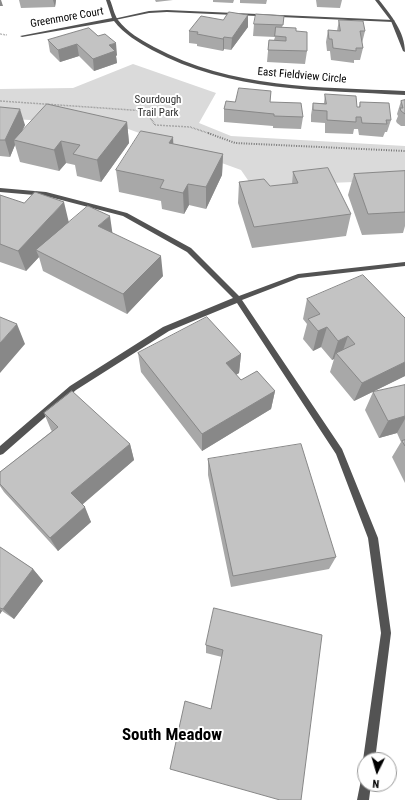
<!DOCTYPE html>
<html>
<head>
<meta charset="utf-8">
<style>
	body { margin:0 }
	#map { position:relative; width:405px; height:800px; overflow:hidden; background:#fff; font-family:"Roboto Condensed",sans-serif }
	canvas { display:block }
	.north { position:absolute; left:357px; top:752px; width:40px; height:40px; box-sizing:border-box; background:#fff; border:1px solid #999; border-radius:50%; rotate:185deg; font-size:11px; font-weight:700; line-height:16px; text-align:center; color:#000 }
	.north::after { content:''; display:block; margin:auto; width:14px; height:18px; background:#000; clip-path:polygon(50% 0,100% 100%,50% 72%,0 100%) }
</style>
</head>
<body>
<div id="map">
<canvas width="405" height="800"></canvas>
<div class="north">N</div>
</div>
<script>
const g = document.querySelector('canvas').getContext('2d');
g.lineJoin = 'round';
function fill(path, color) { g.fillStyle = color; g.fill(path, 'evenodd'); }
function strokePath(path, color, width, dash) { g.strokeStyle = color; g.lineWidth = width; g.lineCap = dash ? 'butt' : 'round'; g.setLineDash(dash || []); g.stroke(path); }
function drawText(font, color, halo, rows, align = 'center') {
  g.font = font + ' "Roboto Condensed",sans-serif'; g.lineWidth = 4; g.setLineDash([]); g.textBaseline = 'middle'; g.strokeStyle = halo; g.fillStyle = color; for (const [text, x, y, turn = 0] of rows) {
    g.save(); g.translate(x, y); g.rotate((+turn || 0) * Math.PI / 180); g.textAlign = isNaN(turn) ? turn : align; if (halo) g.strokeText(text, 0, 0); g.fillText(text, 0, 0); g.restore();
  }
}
fill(new Path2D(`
	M133,64L216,93L199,123L231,136L405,146V180L252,186L241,170L120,126L0,118V89L73,88Z`), '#dadada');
strokePath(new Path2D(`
	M0,34L7,35
	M0,101L146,111L155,125L190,127L211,134`), '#757575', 1.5, [0.5, 1]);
strokePath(new Path2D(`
	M208,133L235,143L405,151`), '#757575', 2, [1, 1.5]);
fill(new Path2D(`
	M167,10L393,20L395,21L393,22L167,12L149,13L115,20L113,19L149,11Z`), '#535353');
fill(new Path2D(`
	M106,0H110C113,7 114,14 118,20C127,32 141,40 154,47C231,89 319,87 405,91V95C320,90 229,92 152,50C138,42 124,34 114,21L22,37L20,36L112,18Z
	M375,0H379C391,15 405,32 405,52L403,51L391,21Z
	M0,188L46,192L127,213L191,248L239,296L298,274L405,262V266L299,278L242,300L342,449L378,538L391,633L375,760H365V764L363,760L381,633L368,538L336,454L237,303L169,331L76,390L3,454L0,455V446L70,386L163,327L233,298L187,252L123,216L46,196L0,192Z
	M365,778V784H371L369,800H357L361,780Z`), '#535353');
fill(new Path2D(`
	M19,0H56L55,7L21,8Z
	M155,0H173L156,2Z
	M213,0H234L233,3L213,2Z
	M240,0H267L266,4L240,3Z
	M316,0H342L340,8L317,7Z
	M248,15V27L231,50L224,49L223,51L197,46V44L189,43V31L223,20Z
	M284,16L282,28L296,31L307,51L305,64L267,62L269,40H274L275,37L253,36L254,24Z
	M339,20L365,31L362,43L363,48L360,60H354V63L331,60L330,51H327L326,42L328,30L337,31Z
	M89,28L117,55L116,56L117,63L94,71L79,56L60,62L50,52L48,40Z
	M271,91L270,102L303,117L301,129L273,128V126L224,122V109L235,102Z
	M325,94L357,107H359L360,102L391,120L387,132H385L383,137L359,135L358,129H354L353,134L325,133V123L311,122V115L313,103H324Z
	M405,100V126H401L397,123L396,121L398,116L397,114L401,101Z
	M0,107L25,125L22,131L127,122L129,143L101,182L77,176L75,165L66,163L59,171L20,162L15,145L10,157L0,156Z
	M174,144L223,154L222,175L206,209L189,205L184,214L162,209L161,201L119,192L116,170Z
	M405,171V226L403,233L362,235L348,195L354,174Z
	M293,172L351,214L346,236L252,248L238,203L239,182L270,186L292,184Z
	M0,195L69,222L112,233L163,276L127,314L43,271L39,257L26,271L0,262Z
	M307,299L405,318V376L354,401L330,372L334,359L332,360L321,347L313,351L303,339L307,324L303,319Z
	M138,353L241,354L239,373L236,375L241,380L275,391L271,409L202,451L141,372Z
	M405,385V483L392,457L401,442L397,433L379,438L365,410L373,392Z
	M44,413L130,444L134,460L82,505L91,522L58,551L4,492L0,486V472L52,431L51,430Z
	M208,459L336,557L329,569L231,587L208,475Z
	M0,547L33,569L43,581L14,619L2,611L0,614Z
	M214,608L301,800L211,709L222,657L206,653V645Z`), '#a8a8a8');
fill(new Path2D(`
	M0,0H1L3,6H0Z
	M53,0H56L55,7Z
	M248,15V27L231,50L232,38Z
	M224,37V49L223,51V39Z
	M116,43L117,55L116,56L117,63L94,71L93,59L109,45Z
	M77,44L79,56L60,62L58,50Z
	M20,109L25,125L17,141L14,140L15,145L10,157L5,140Z
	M127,122L129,143L101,182L97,160Z
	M173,137L174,158L169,143Z
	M61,141L66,163L59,171L54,150Z
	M223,154L222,175L206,209V187Z
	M188,184L189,205L184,214L183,193Z
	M64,202L69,223L36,250L39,257L26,271L18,251Z
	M110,216L113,237L98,226Z
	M161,256L163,276L127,314L123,294Z
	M17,324L25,344L0,373V343Z
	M327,327L321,347L313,351L318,331Z
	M348,336L341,356L336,353L334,359L332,360L338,341Z
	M241,354L239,373L225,381L226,363Z
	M405,362V376L354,401L362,383Z
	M275,391L271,409L202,451V434Z
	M405,416V419L397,433L379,438L388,421Z
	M130,444L134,460L78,508L71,493Z
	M85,507L91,522L58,551L50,538Z
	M33,569L43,581L14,619L3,609Z
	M0,609L2,611L0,614Z`), '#888');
const building = new Path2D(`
	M229,12L248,15L232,38L224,37L223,39L197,34L198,32L189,31L201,16L223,20Z
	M256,14L284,16L283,25L254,24Z
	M339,20L363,21L365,31H360L363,48H356V51L333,48L332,39H329L328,30L340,31Z
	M276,27L296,28V31L307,32V51L268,50L269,40L286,41V37L275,36Z
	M89,28L98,36L105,34L116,43L109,45L115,51L93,59L77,44L58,50L48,40Z
	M239,88L271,91L270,102L301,103L303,117L274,116V114L224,109L226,101L235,102Z
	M325,94L356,96L357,107H360V102L389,103L391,120H386L387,124L362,123L361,117H356V122L327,120V111L313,110V103L326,104Z
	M405,100V114L401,111L400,108H403L401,101Z
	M47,104L127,122L97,160L73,154L80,145L61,141L54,150L14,140Z
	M0,107L20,109L5,140H0Z
	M141,131L173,137L169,143L223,154L206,187L188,184L183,193L160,188L164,180L116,170Z
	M328,168L351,214L254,227L239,182L264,179L270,186L298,183L293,172Z
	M405,171V212L368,214L354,174Z
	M35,192L64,202L18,251L0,244V195L24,203Z
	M88,206L110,216L98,226L161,256L123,294L36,250Z
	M363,275L405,318V362L362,383L336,353L355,344L348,336L338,341L327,327L318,331L308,319L320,314L307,299Z
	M0,317L17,324L0,343Z
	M207,317L241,354L226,363L241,380L257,371L275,391L202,434L138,353Z
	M405,385V416L388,421L373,392Z
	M72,391L130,444L71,493L85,507L50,538L0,484V472L58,427L44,413Z
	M405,440V446L402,441Z
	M301,444L336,557L233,576L208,459Z
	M0,547L33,569L3,609L0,608Z
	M214,608L322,635L301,800H280L170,769L185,701L211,709L223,650L206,645Z`);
fill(building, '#c3c3c3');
strokePath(building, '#888', 1);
drawText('11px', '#000', '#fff', [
	["Greenmore Court",67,18,-10],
	["East Fieldview Circle",302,76,5]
]);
drawText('11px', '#313131', '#fff', [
	["Sourdough",158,100],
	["Trail Park",158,113]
]);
drawText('bold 17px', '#000', '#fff', [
	["South Meadow",172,736]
]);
</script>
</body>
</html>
